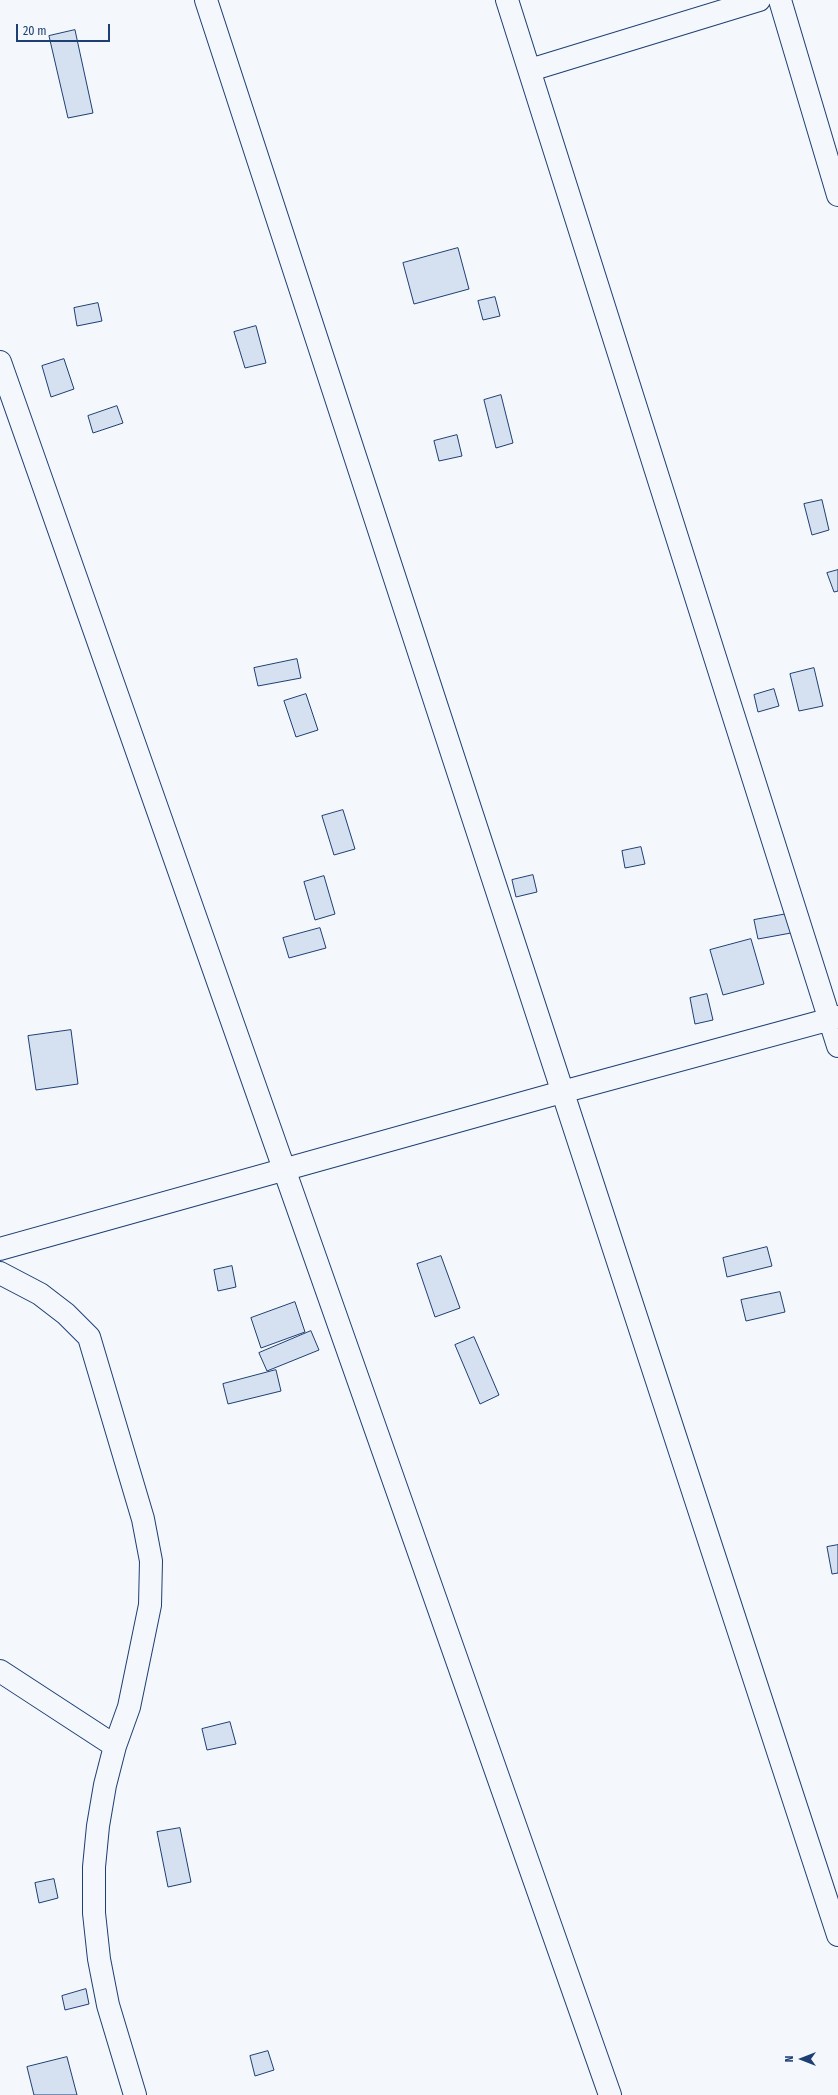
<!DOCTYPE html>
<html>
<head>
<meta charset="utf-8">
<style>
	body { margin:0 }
	#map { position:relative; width:838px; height:2095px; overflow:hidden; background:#f4f7fb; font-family:"Fira Sans Condensed",sans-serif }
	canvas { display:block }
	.north { position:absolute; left:782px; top:2039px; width:40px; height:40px; -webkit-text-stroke:3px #f4f7fb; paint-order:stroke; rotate:270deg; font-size:11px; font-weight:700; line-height:16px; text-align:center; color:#1d3f73 }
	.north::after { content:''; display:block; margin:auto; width:14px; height:18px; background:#1d3f73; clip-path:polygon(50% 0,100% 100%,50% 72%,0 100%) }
	.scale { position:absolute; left:16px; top:24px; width:94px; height:18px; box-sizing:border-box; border:2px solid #1d3f73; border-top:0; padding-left:5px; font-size:12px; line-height:14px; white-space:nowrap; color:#1d3f73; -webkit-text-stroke:3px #f4f7fb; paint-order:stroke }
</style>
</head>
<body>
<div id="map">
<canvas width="838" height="2095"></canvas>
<div class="north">N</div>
<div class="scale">20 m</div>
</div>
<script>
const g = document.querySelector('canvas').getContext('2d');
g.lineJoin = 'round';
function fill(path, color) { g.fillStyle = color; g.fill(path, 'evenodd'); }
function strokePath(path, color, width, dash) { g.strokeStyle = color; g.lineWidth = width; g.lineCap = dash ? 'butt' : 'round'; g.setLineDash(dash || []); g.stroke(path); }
const building = new Path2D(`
	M75,30L93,113L68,118L49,36Z
	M458,248L469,289L414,304L403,263Z
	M495,297L500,316L483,320L478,301Z
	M98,303L102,321L77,326L74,308Z
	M256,326L266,363L245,368L234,332Z
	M64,359L74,389L51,397L42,366Z
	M501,395L513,443L496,448L484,400Z
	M117,406L123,423L93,433L88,416Z
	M457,435L462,456L439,461L434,441Z
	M822,500L829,530L812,535L804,504Z
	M838,570V591L834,592L827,573Z
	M297,659L301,678L258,686L254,668Z
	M814,668L823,706L799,711L790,674Z
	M774,689L779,706L758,712L754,695Z
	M306,694L318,730L296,737L284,701Z
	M343,810L355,849L334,855L322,816Z
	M641,847L645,864L625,868L622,851Z
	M533,875L537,892L516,897L512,880Z
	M324,876L335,914L315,920L304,882Z
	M798,912L802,931L758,939L754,920Z
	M320,928L326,948L289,958L283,938Z
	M751,939L764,984L723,995L710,950Z
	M707,994L713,1020L695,1024L690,998Z
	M71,1030L78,1084L36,1090L28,1036Z
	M767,1247L772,1266L727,1277L723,1258Z
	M441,1256L460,1308L435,1317L417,1264Z
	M232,1266L236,1287L218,1291L214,1270Z
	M780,1292L785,1312L746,1321L741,1300Z
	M295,1302L305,1332L261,1348L251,1318Z
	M311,1331L319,1350L267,1371L259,1353Z
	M474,1337L499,1395L480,1404L455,1345Z
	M276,1370L281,1391L228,1404L223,1384Z
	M838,1545V1573L832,1574L827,1547Z
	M230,1722L236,1744L207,1750L202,1729Z
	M180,1828L191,1882L168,1887L157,1832Z
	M54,1879L58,1898L39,1903L35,1883Z
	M86,1989L89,2004L65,2010L62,1996Z
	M268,2051L274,2070L255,2076L250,2056Z
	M67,2057L77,2095H34L27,2067Z`);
fill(building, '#d5e0f0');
strokePath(building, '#1d3f73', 1);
const minor = new Path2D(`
	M206,0L838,1935
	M507,0L838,1046
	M780,0L838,195
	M530,70L759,0
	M0,362L610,2095
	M0,1249L562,1092L838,1017
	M0,1273L40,1294L66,1314L89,1337L143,1519L151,1561L150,1605L129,1707L115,1746L105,1785L98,1826L94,1867V1913L99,1959L108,2005L135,2095
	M0,1671L115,1746`);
strokePath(minor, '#1d3f73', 24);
strokePath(minor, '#f4f7fb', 22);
</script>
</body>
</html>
